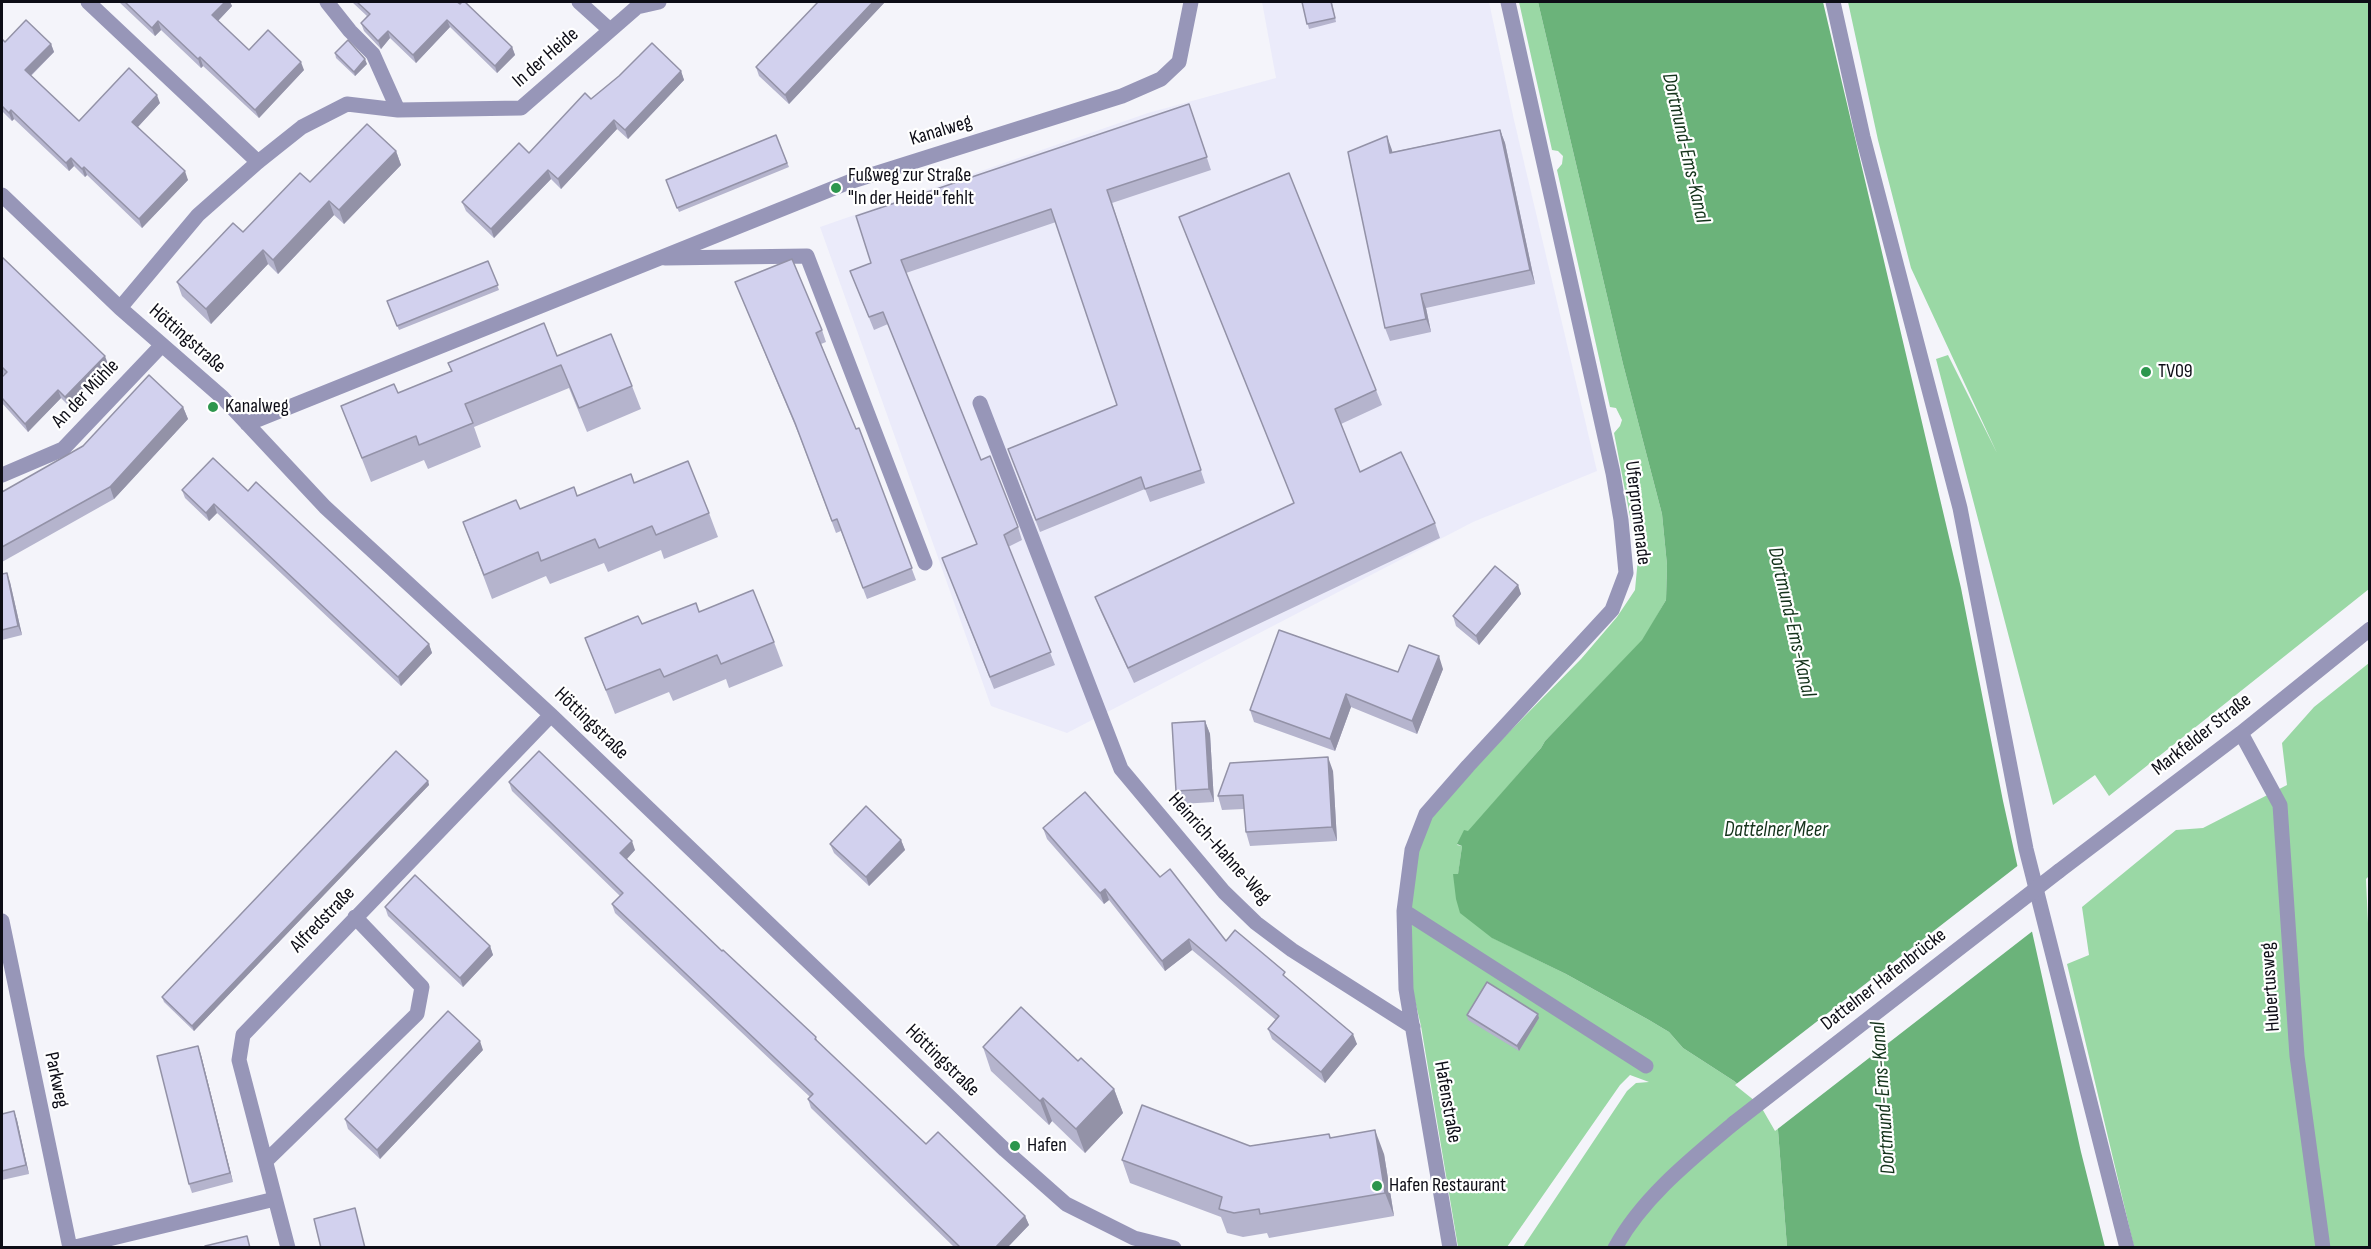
<!DOCTYPE html>
<html>
<head>
<meta charset="utf-8">
<style>
	body { margin:0 }
	#map { position:relative; width:2371px; height:1249px; overflow:hidden; background:#f4f4fa; font-family:"Sofia Sans Condensed",sans-serif }
	canvas { display:block }
	.frame { position:absolute; inset:0; border:3px solid #0d0d16; pointer-events:none }
</style>
</head>
<body>
<div id="map">
<canvas width="2371" height="1249"></canvas>
<div class="frame"></div>
</div>
<script>
const g = document.querySelector('canvas').getContext('2d');
g.lineJoin = 'round';
function fill(path, color) { g.fillStyle = color; g.fill(path, 'evenodd'); }
function strokePath(path, color, width, dash) { g.strokeStyle = color; g.lineWidth = width; g.lineCap = dash ? 'butt' : 'round'; g.setLineDash(dash || []); g.stroke(path); }
function drawText(font, color, halo, rows, align = 'center') {
  g.font = font + ' "Sofia Sans Condensed",sans-serif'; g.lineWidth = 4.5; g.setLineDash([]); g.textBaseline = 'middle'; g.strokeStyle = halo; g.fillStyle = color; for (const [text, x, y, turn = 0] of rows) {
    g.save(); g.translate(x, y); g.rotate((+turn || 0) * Math.PI / 180); g.textAlign = isNaN(turn) ? turn : align; if (halo) g.strokeText(text, 0, 0); g.fillText(text, 0, 0); g.restore();
  }
}
fill(new Path2D(`
	M1262,2H1489L1514,120L1597,471L1473,522L1067,733L991,706L820,227L1148,113L1276,78Z`), '#ebebfa');
fill(new Path2D(`
	M1519,2H1538L1623,364L1662,514L1667,565L1666,600L1643,640L1545,741L1541,748L1457,845L1462,846L1458,875L1453,874L1493,938L1566,974L1649,1020L1669,1032L1683,1048L1734,1081L1762,1103L1778,1130L1787,1247H1523L1627,1091L1636,1083L1649,1082L1630,1075L1620,1085L1507,1247H1458L1421,1026L1412,988L1411,901L1416,852L1426,825L1449,793L1581,659L1617,617L1635,590L1638,558L1614,433L1620,426L1622,420L1616,408L1610,407L1557,170L1562,164L1563,156L1558,151L1552,150Z
	M1848,2H2369V589L2109,796L2095,775L2053,805L1936,359L1948,355L1997,453L1911,268L1878,140Z
	M2369,663L2370,875L2366,879L2370,968L2369,1247H2134L2067,964L2089,955L2082,907L2176,830L2203,828L2287,785L2282,743L2314,707Z`), '#9ad8a5');
fill(new Path2D(`
	M1538,2H1823L1961,588L2003,801L2081,1152L2105,1247H1787L1778,1130L1762,1103L1734,1081L1683,1048L1669,1032L1649,1020L1566,974L1492,938L1460,913L1456,899L1453,874H1458L1462,846L1457,844L1464,830L1468,831L1541,748L1545,741L1642,640L1666,600L1667,565L1662,514L1623,364Z`), '#6bb37a');
fill(new Path2D(`
	M2020,864L2034,930L1775,1131L1760,1105L1735,1085Z`), '#f4f4fa');
strokePath(new Path2D(`
	M88,2L258,162
	M327,2L350,31L373,54L398,110
	M579,2L610,30
	M1833,2L1863,137L1960,508L2026,849L2127,1248
	M2,195L120,308L223,398L325,507L551,715L1005,1150L1066,1204L1134,1238L1174,1248
	M665,258L807,256L925,563
	M120,308L198,215L258,162L302,127L347,104L398,110L521,108L637,7L659,2
	M980,403L1121,769L1224,892L1256,923L1292,950L1413,1027
	M247,424L849,182L1122,96L1161,79L1179,62L1191,2
	M2,475L63,449L161,346
	M2241,733L2280,805L2297,1056L2323,1248
	M2059,871L2241,733L2370,629
	M1404,911L1646,1066
	M2,921L70,1248
	M266,1161L417,1014L422,987L355,917
	M71,1248L275,1199
	M288,1248L239,1060L243,1035L551,715
	M1450,1248L1406,989L1404,911L1412,850L1426,814L1468,766L1612,610L1626,573L1621,520L1613,473L1508,2
	M1615,1248C1642,1198 1691,1159 1734,1123`), '#9796b8', 15);
strokePath(new Path2D(`
	M1734,1123L2059,871`), '#9796b8', 15);
fill(new Path2D(`
	M119,2H230L232,6L218,21L249,50L304,70L259,118L203,66L201,68L161,30L155,36Z
	M352,2H457L512,47L515,55L497,73L450,27L416,63L390,38L381,49L364,31L361,23L367,16Z
	M818,2H885L789,104L759,76L756,67Z
	M1302,2H1332L1336,22L1309,29Z
	M2,39L5,42L51,44L54,52L31,76L79,121L160,103L138,127L188,180L142,228L87,175L85,177L74,166L69,171L14,119L12,121L2,111Z
	M335,53L367,64L355,76L336,58Z
	M681,71L684,80L628,139L617,129L561,189L551,179L494,238L466,211L462,202L529,153L591,99Z
	M1189,104L1211,170L1112,203L1205,483L1150,502L1145,489L1040,532L1008,449L1117,405L1056,222L906,273L981,460L1018,527L1022,540L1008,547L1055,665L994,689L942,558L977,544L888,324L874,330L850,271L871,263Z
	M1500,130L1505,143L1535,284L1426,308L1431,332L1390,341L1385,328L1392,150V152Z
	M776,135L789,167L679,212L666,180Z
	M396,151L401,165L344,224L334,215L278,274L268,264L211,324L182,296L177,282L310,182Z
	M1179,217L1376,390L1382,405L1341,424L1360,472L1435,523L1440,538L1134,683L1101,612L1095,597L1294,503Z
	M2,257L108,364L68,405L61,398L28,432L2,403V377L4,375L2,372Z
	M488,261L499,290L399,330L387,301Z
	M735,282L822,330L826,342L821,344L856,429L859,428L916,580L867,599L841,531L836,533L799,435Z
	M557,356L632,386L641,409L587,432L569,388L474,427L481,447L428,469L424,460L371,482L341,406L398,393L451,371L448,363Z
	M183,407L188,419L114,499L2,562V492Z
	M634,483L709,513L718,537L664,559L661,550L608,572L604,563L550,584L546,576L492,599L463,522Z
	M182,490L248,491L429,644L432,653L401,686L217,513L209,521L185,498Z
	M2,574L10,582L22,635L2,640Z
	M1518,585L1521,594L1479,645L1456,626L1453,616Z
	M699,612L774,642L783,666L729,688L726,679L673,701L669,692L615,714L585,638Z
	M1443,669L1417,734L1351,707L1335,751L1254,722L1250,710L1398,672Z
	M1205,721L1210,734L1214,802L1181,804L1176,791Z
	M1333,771L1337,841L1250,846L1246,832L1244,809L1222,810L1218,796Z
	M428,781L429,785L194,1031L164,1002L162,997Z
	M509,782L635,850L627,859L722,951L816,1037L818,1043L926,1144L1025,1216L1029,1225L1007,1248H955L811,1108L808,1099L810,1097L615,913L612,904L620,896L512,791Z
	M1043,828L1160,877L1226,941L1288,980L1357,1044L1325,1083L1272,1039L1268,1029L1276,1020L1192,950L1165,971L1109,900L1104,904L1047,839Z
	M901,840L905,850L869,886L834,853L830,844Z
	M385,907L490,946L493,955L463,987L388,916Z
	M1467,1015L1539,1018L1519,1051L1468,1020Z
	M198,1046L201,1055L233,1182L192,1193L189,1184Z
	M983,1047L1078,1061L1114,1089L1123,1113L1085,1153L1052,1121L1049,1125L991,1071Z
	M483,1050L380,1159L348,1129L345,1119Z
	M14,1111L17,1120L29,1174L2,1180V1114Z
	M1329,1134L1331,1138L1384,1154L1394,1216L1269,1238L1267,1233L1243,1237L1227,1233L1221,1217L1130,1183L1122,1160L1250,1146Z`), '#b5b4cd');
fill(new Path2D(`
	M225,2H230L232,6L215,24L212,15Z
	M873,2H885L789,104L785,95Z
	M447,20L450,27L416,63L413,55Z
	M158,21L161,30L155,36L152,28Z
	M388,31L390,38L381,49L378,41Z
	M51,44L54,52L28,78L25,70Z
	M512,47L515,55L497,73L495,66Z
	M200,57L203,66L201,68L198,59Z
	M365,59L367,64L355,76L354,72Z
	M301,62L304,70L259,118L255,110Z
	M681,71L684,80L628,139L625,130Z
	M157,95L160,103L135,130L132,122Z
	M11,110L14,119L12,121L9,113Z
	M614,120L617,129L561,189L558,179Z
	M1500,130L1505,143L1535,284L1530,270Z
	M1387,136L1392,150L1395,166L1390,153Z
	M396,151L401,165L344,224L339,210Z
	M71,158L74,166L69,171L66,163Z
	M84,167L87,175L85,177L82,169Z
	M548,170L551,179L494,238L491,229Z
	M185,171L188,180L142,228L139,219Z
	M329,201L334,215L278,274L273,260Z
	M263,250L268,264L211,324L206,309Z
	M1421,294L1426,308L1431,332L1426,319Z
	M105,356L108,364L68,405L65,397Z
	M58,390L61,398L28,432L25,424Z
	M183,407L188,419L114,499L110,487Z
	M214,504L217,513L209,521L206,513Z
	M7,573L10,582L22,635L18,626Z
	M1518,585L1521,594L1479,645L1476,636Z
	M429,644L432,653L401,686L398,677Z
	M1439,656L1443,669L1417,734L1412,721Z
	M1346,694L1351,707L1335,751L1330,739Z
	M1205,721L1210,734L1214,802L1209,789Z
	M1328,757L1333,771L1337,841L1332,827Z
	M428,781L429,785L194,1031L192,1026Z
	M901,840L905,850L869,886L866,877Z
	M632,841L635,850L624,862L620,853Z
	M1105,889L1109,900L1104,904L1100,893Z
	M1189,939L1192,950L1165,971L1162,961Z
	M490,946L493,955L463,987L460,978Z
	M1538,1014L1539,1018L1519,1051L1517,1046Z
	M1353,1034L1357,1044L1325,1083L1321,1072Z
	M480,1041L483,1050L380,1159L377,1150Z
	M198,1046L201,1055L233,1182L230,1173Z
	M1114,1089L1123,1113L1085,1153L1076,1129Z
	M1043,1098L1052,1121L1049,1125L1040,1101Z
	M14,1111L17,1120L29,1174L26,1165Z
	M1375,1130L1384,1154L1394,1216L1385,1193Z
	M1025,1216L1029,1225L1007,1248H995Z`), '#9392a7');
const building = new Path2D(`
	M125,2H225L212,15L249,50L268,30L301,62L255,110L200,57L198,59L158,21L152,28Z
	M357,2H457L460,4L462,2H465L512,47L495,66L447,20L413,55L388,31L378,41L361,23L370,14Z
	M818,2H873L785,95L756,67Z
	M1302,2H1331L1335,18L1307,24Z
	M26,20L51,44L25,70L79,121L129,68L157,95L132,122L185,171L139,219L84,167L82,169L71,158L66,163L11,110L9,113L2,106V39L5,42Z
	M348,40L365,59L354,72L335,53Z
	M652,43L681,71L625,130L614,120L558,179L548,170L491,229L462,202L519,143L529,153L585,93L591,99L619,76Z
	M1189,104L1207,157L1107,190L1201,470L1145,489L1141,477L1036,520L1008,449L1117,405L1051,209L901,260L981,460L990,456L1018,527L1004,535L1051,652L990,677L942,558L977,544L883,312L869,317L850,271L871,263L856,216Z
	M367,124L396,151L339,210L329,201L273,260L263,250L206,309L177,282L233,223L243,232L300,173L310,182Z
	M1500,130L1530,270L1421,294L1426,319L1385,328L1348,152L1387,136L1390,153Z
	M776,135L787,163L677,208L666,180Z
	M1289,173L1376,390L1335,409L1360,472L1401,452L1435,523L1128,668L1095,597L1294,503L1179,217Z
	M2,257L105,356L65,397L58,390L25,424L2,398V377L7,372L2,367Z
	M792,259L822,330L816,333L856,429L859,428L912,568L863,588L837,519L832,521L795,423L735,282Z
	M488,261L498,285L397,326L387,301Z
	M544,323L557,356L611,334L632,386L579,408L561,365L465,404L473,423L419,445L416,436L362,458L341,406L394,384L398,393L452,371L448,363Z
	M149,375L183,407L110,487L2,547V492L83,446Z
	M213,458L248,491L256,482L429,644L398,677L214,504L206,513L182,490Z
	M688,461L709,513L656,535L652,526L599,548L595,539L541,561L538,552L484,575L463,522L516,500L520,509L574,487L577,496L631,474L634,483Z
	M1495,566L1518,585L1476,636L1453,616Z
	M7,573L18,626L2,630V574Z
	M753,590L774,642L721,664L717,655L664,677L660,669L606,690L585,638L638,616L642,624L696,603L699,612Z
	M1279,630L1398,672L1409,645L1439,656L1412,721L1346,694L1330,739L1250,710Z
	M1205,721L1209,789L1176,791L1172,723Z
	M396,751L428,781L192,1026L162,997Z
	M539,751L632,841L620,853L722,951L723,950L816,1037L815,1039L926,1144L938,1132L1025,1216L995,1248H961L808,1099L813,1094L612,904L623,893L509,782Z
	M1328,757L1332,827L1246,832L1243,795L1218,796L1230,763Z
	M1085,792L1160,877L1170,869L1226,941L1235,930L1285,972L1283,975L1353,1034L1321,1072L1268,1029L1279,1016L1189,939L1162,961L1105,889L1100,893L1043,828Z
	M866,806L901,840L866,877L830,844Z
	M415,875L490,946L460,978L385,907Z
	M1487,982L1538,1014L1517,1046L1467,1015Z
	M1021,1007L1078,1061L1081,1058L1114,1089L1076,1129L1043,1098L1040,1101L983,1047Z
	M448,1011L480,1041L377,1150L345,1119Z
	M198,1046L230,1173L189,1184L157,1056Z
	M1142,1105L1250,1146L1329,1134L1330,1138L1375,1130L1385,1193L1260,1214L1259,1209L1234,1213L1219,1209L1222,1197L1122,1160Z
	M14,1111L26,1165L2,1171V1114Z
	M355,1208L365,1248H321L314,1219Z
	M247,1236L250,1248H206L205,1246Z`);
fill(building, '#d2d1ee');
strokePath(building, '#9392a7', 1.5);
for (const [x, y, r, color] of [
	[836,188,6,"#2d964d"],
	[2146,372,6,"#2d964d"],
	[213,407,6,"#2d964d"],
	[1015,1146,6,"#2d964d"],
	[1377,1186,6,"#2d964d"]
]) { const dot = new Path2D(); dot.arc(x, y, r, 0, 2 * Math.PI); g.fillStyle = color; g.fill(dot); strokePath(dot, '#fff', 2); }
drawText('20px', '#0d0d16', '#fff', [
	["In der Heide",546,58,-41],
	["Kanalweg",941,131,-17],
	["Höttingstraße",187,339,41],
	["An der Mühle",86,394,-46],
	["Uferpromenade",1637,513,83],
	["Höttingstraße",591,724,44],
	["Markfelder Straße",2202,735,-38],
	["Heinrich-Hahne-Weg",1219,849,48],
	["Alfredstraße",323,920,-46],
	["Dattelner Hafenbrücke",1884,980,-38],
	["Hubertusweg",2271,987,-94],
	["Höttingstraße",942,1061,44],
	["Parkweg",56,1080,78],
	["Hafenstraße",1447,1102,80]
]);
drawText('20px', '#0d0d16', '#fff', [
	["Fußweg zur Straße",848,176],
	["\"In der Heide\" fehlt",848,199],
	["TV09",2158,372],
	["Kanalweg",225,407],
	["Hafen",1027,1146],
	["Hafen Restaurant",1389,1186]
], 'left');
drawText('italic 21px', '#13321a', '#fff', [
	["Dortmund-Ems-Kanal",1685,148,77],
	["Dortmund-Ems-Kanal",1791,622,77],
	["Dattelner Meer",1776,831],
	["Dortmund-Ems-Kanal",1884,1098,-94]
]);
</script>
</body>
</html>
